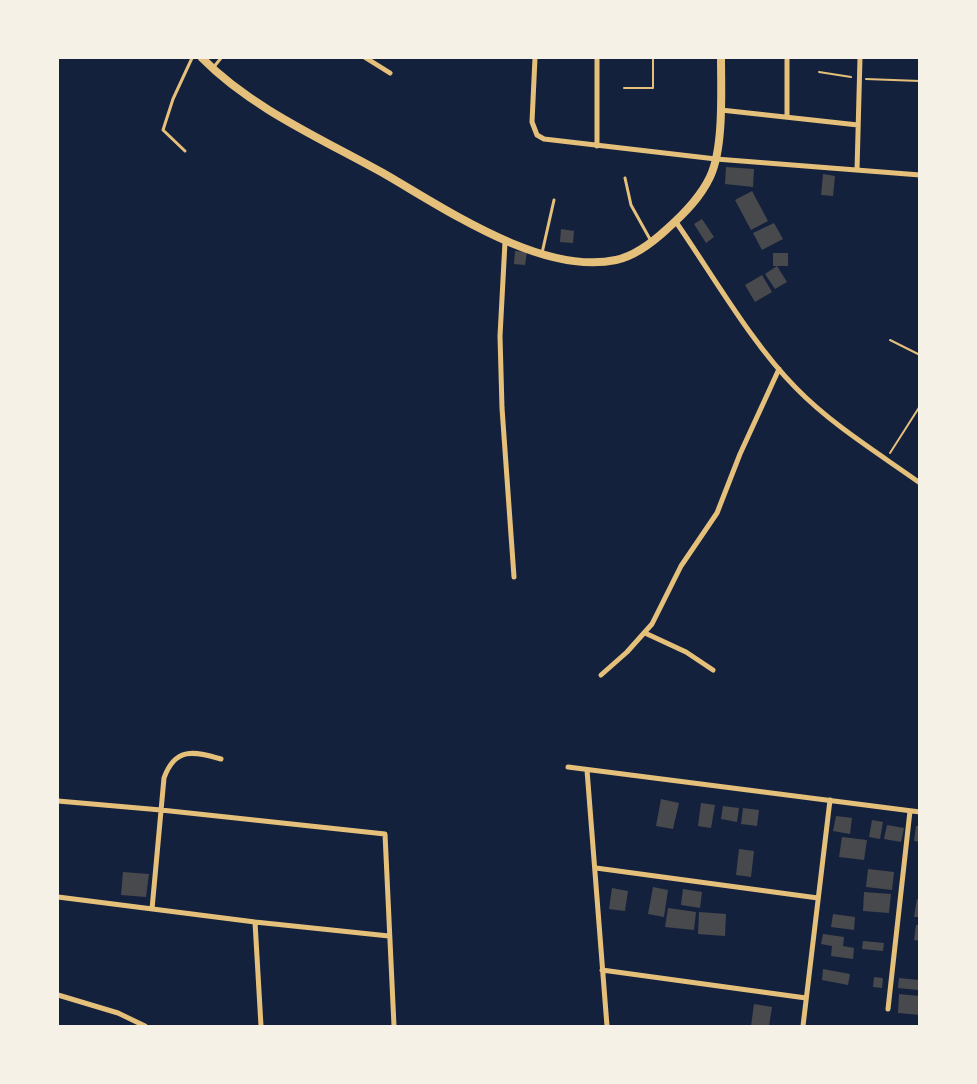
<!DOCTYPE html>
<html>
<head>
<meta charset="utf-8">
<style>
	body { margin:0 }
	#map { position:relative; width:977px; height:1084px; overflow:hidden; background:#14213d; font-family:Cabin,sans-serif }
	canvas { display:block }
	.frame { position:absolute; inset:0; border:59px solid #f6f1e7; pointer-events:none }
</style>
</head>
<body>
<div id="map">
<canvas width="977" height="1084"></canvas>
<div class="frame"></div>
</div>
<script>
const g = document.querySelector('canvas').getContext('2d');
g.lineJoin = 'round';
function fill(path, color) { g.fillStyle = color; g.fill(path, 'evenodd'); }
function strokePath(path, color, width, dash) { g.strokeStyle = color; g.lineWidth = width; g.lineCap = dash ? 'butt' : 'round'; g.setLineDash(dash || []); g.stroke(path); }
fill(new Path2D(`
	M726,167L754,169L753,187L725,184Z
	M823,174L835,176L833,196L821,195Z
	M752,191L768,221L751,230L735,200Z
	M702,219L714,237L706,243L694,224Z
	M774,223L783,239L762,250L753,233Z
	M561,229L574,231L573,243L560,242Z
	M515,251L527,252L525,265L514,264Z
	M773,253H788V266H773Z
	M777,266L787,282L775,289L765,274Z
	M762,275L772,292L755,302L745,285Z
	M661,799L679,803L673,829L656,826Z
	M701,803L715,805L711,828L698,826Z
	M723,806L739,808L737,822L721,819Z
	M743,808L759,810L757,826L741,824Z
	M836,816L852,818L850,834L833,831Z
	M872,820L883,822L880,839L869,837Z
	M887,825L904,828L901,842L884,839Z
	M916,826H920V842L914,841Z
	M842,837L867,840L864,860L839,857Z
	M739,849L754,851L751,877L736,875Z
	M868,869L894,872L892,890L866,887Z
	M123,872L149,874L146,897L121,895Z
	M653,887L668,890L664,917L648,914Z
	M612,888L628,891L625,911L609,909Z
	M683,889L702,892L700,908L681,905Z
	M864,892L891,894L889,913L863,911Z
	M917,899L920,900V917H914Z
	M668,908L696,912L694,930L665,927Z
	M699,912L726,914L725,936L698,934Z
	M833,914L855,917L854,930L831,927Z
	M916,925H920V941L914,940Z
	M823,934L844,937L843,946L854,948L853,959L831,956L832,946L821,944Z
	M863,941L884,943L883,951L862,949Z
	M823,969L850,974L848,985L822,980Z
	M874,977L883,978L882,988L873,987Z
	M899,978L919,980L918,990L898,988Z
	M899,994L920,996V1015L898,1013Z
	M754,1004L772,1007L769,1026H751Z`), '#48494c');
strokePath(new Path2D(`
	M819,72L851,77
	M866,79L920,81
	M624,88H653V58
	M919,232L920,228
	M890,340L920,355
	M890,453L920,406`), '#e5c07b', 2);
strokePath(new Path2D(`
	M213,68L221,58
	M185,151L163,130L173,99L192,58
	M625,178L631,205L651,241
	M542,253L554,200`), '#e5c07b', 3);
strokePath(new Path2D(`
	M366,58L390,73
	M535,58L532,122L537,135L544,139L716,159L920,175
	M597,58V146
	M721,110L858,125
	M787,117V58
	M857,170L860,58
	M676,222C712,274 752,344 796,388C832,425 878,453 920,483
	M505,242L500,336L502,408L514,577
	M645,633L686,652L713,670
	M601,675L627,652L652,624L681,566L717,513L740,454L779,369
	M568,767L920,812
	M587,770L607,1026
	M58,801L161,810L385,834L394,1026
	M596,868L818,898
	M58,897L255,922L389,936
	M152,909L164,778C175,747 194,751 221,759
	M255,922L261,1026
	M602,970L806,998
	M58,995L118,1013L145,1026
	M888,1009L910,811
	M803,1026L830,800`), '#e5c07b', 5);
strokePath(new Path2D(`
	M202,58C251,108 322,139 383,173C444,208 542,276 616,260C635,256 653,242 667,229C684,214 700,198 710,177C724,148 721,90 721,58`), '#e5c07b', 8);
</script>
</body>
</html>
